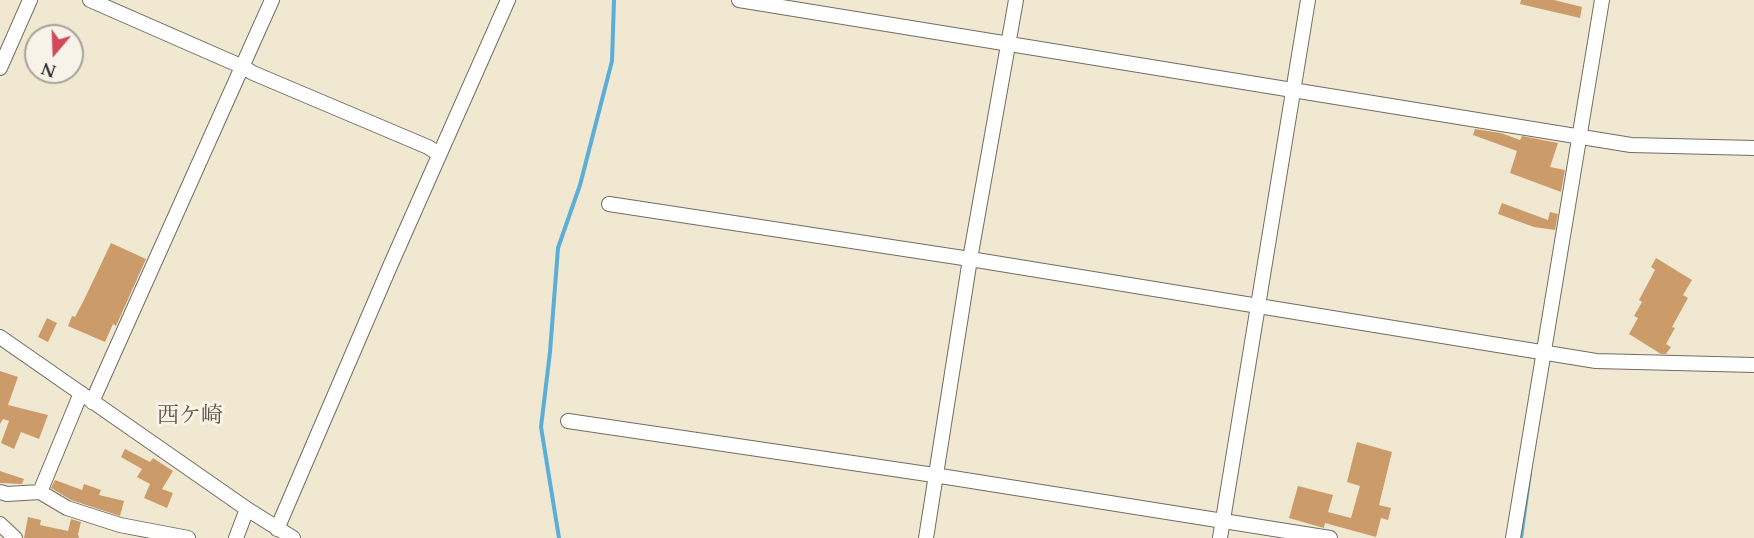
<!DOCTYPE html>
<html>
<head>
<meta charset="utf-8">
<style>
	body { margin:0 }
	#map { position:relative; width:1754px; height:538px; overflow:hidden; background:#f1e8d1; font-family:Cardo,serif }
	canvas { display:block }
	.north { position:absolute; left:24px; top:24px; width:60px; height:60px; box-sizing:border-box; background:#f7f3e8; border:2px solid #a5a39c; border-radius:50%; rotate:199deg; font-size:16px; font-weight:700; line-height:24px; text-align:center; color:#2b2b2b }
	.north::after { content:''; display:block; margin:auto; width:21px; height:27px; background:#d1495b; clip-path:polygon(50% 0,100% 100%,50% 72%,0 100%) }
</style>
</head>
<body>
<div id="map">
<canvas width="1754" height="538"></canvas>
<div class="north">N</div>
</div>
<script>
const g = document.querySelector('canvas').getContext('2d');
g.lineJoin = 'round';
function strokePath(path, color, width, dash) { g.strokeStyle = color; g.lineWidth = width; g.lineCap = dash ? 'butt' : 'round'; g.setLineDash(dash || []); g.stroke(path); }
function fill(path, color) { g.fillStyle = color; g.fill(path, 'evenodd'); }
function drawText(font, color, halo, rows, align = 'center') {
  g.font = font + ' Cardo,"Noto Serif JP",serif'; g.lineWidth = 6; g.setLineDash([]); g.textBaseline = 'middle'; g.strokeStyle = halo; g.fillStyle = color; for (const [text, x, y, turn = 0] of rows) {
    g.save(); g.translate(x, y); g.rotate((+turn || 0) * Math.PI / 180); g.textAlign = isNaN(turn) ? turn : align; if (halo) g.strokeText(text, 0, 0); g.fillText(text, 0, 0); g.restore();
  }
}
strokePath(new Path2D(`
	M559,538L541,427L550,352L558,248L580,185L612,61L614,0
	M1521,538L1530,473`), '#5baed7', 4);
fill(new Path2D(`
	M1521,0H1554L1582,7L1580,18L1520,4Z
	M1475,129L1501,133L1520,140L1522,136L1558,143L1550,167L1565,170L1561,192L1510,173L1517,151L1473,135Z
	M1502,203L1548,220L1550,212L1558,214L1555,230L1534,227L1498,214Z
	M111,243L146,259L116,326L113,324L105,342L68,326L72,316L75,317L84,300Z
	M1656,258L1692,280L1683,295L1688,298L1672,327L1675,328L1666,344L1671,347L1666,354H1661L1629,334L1638,318L1634,316L1642,302L1639,300L1655,270L1651,267Z
	M47,318L57,323L48,342L38,337Z
	M0,371L18,377L8,405L48,415L39,439L21,432L14,449L1,443L9,421L3,419L0,424Z
	M1357,442L1392,452L1379,505L1391,508L1388,520L1381,518L1376,537L1325,523L1324,528L1289,518L1298,486L1333,495L1328,512L1351,518L1360,486L1347,482Z
	M125,449L150,462L153,458L173,471L162,489L173,493L167,508L144,498L150,484L137,477L142,469L121,457Z
	M0,471L24,479L22,484L0,483Z
	M55,480L82,490L84,484L101,490L99,495L124,501L120,516L71,500L51,488Z
	M28,517L41,520L40,525L68,531L71,519L81,522L78,534L79,538H24Z`), '#cb9c69');
const minor = new Path2D(`
	M90,0L243,67L253,73L428,147L439,154
	M739,0L1631,145L1754,148
	M0,68L30,0
	M609,204L970,259L1596,361L1754,365
	M0,337L247,509L293,538
	M92,402L272,0
	M568,421L934,475L1330,538
	M0,492L7,494L40,492L67,508L120,525L188,538
	M40,492L81,393
	M0,524L15,538
	M277,529L391,264L508,0
	M236,538L247,509
	M926,538L970,259L1016,0
	M1220,538L1308,0
	M1513,538L1602,0`);
strokePath(minor, '#706d65', 16);
strokePath(minor, '#fff', 14);
drawText('22px', '#635341', '#f7f3e8', [
	["西ケ崎",190,417]
]);
</script>
</body>
</html>
